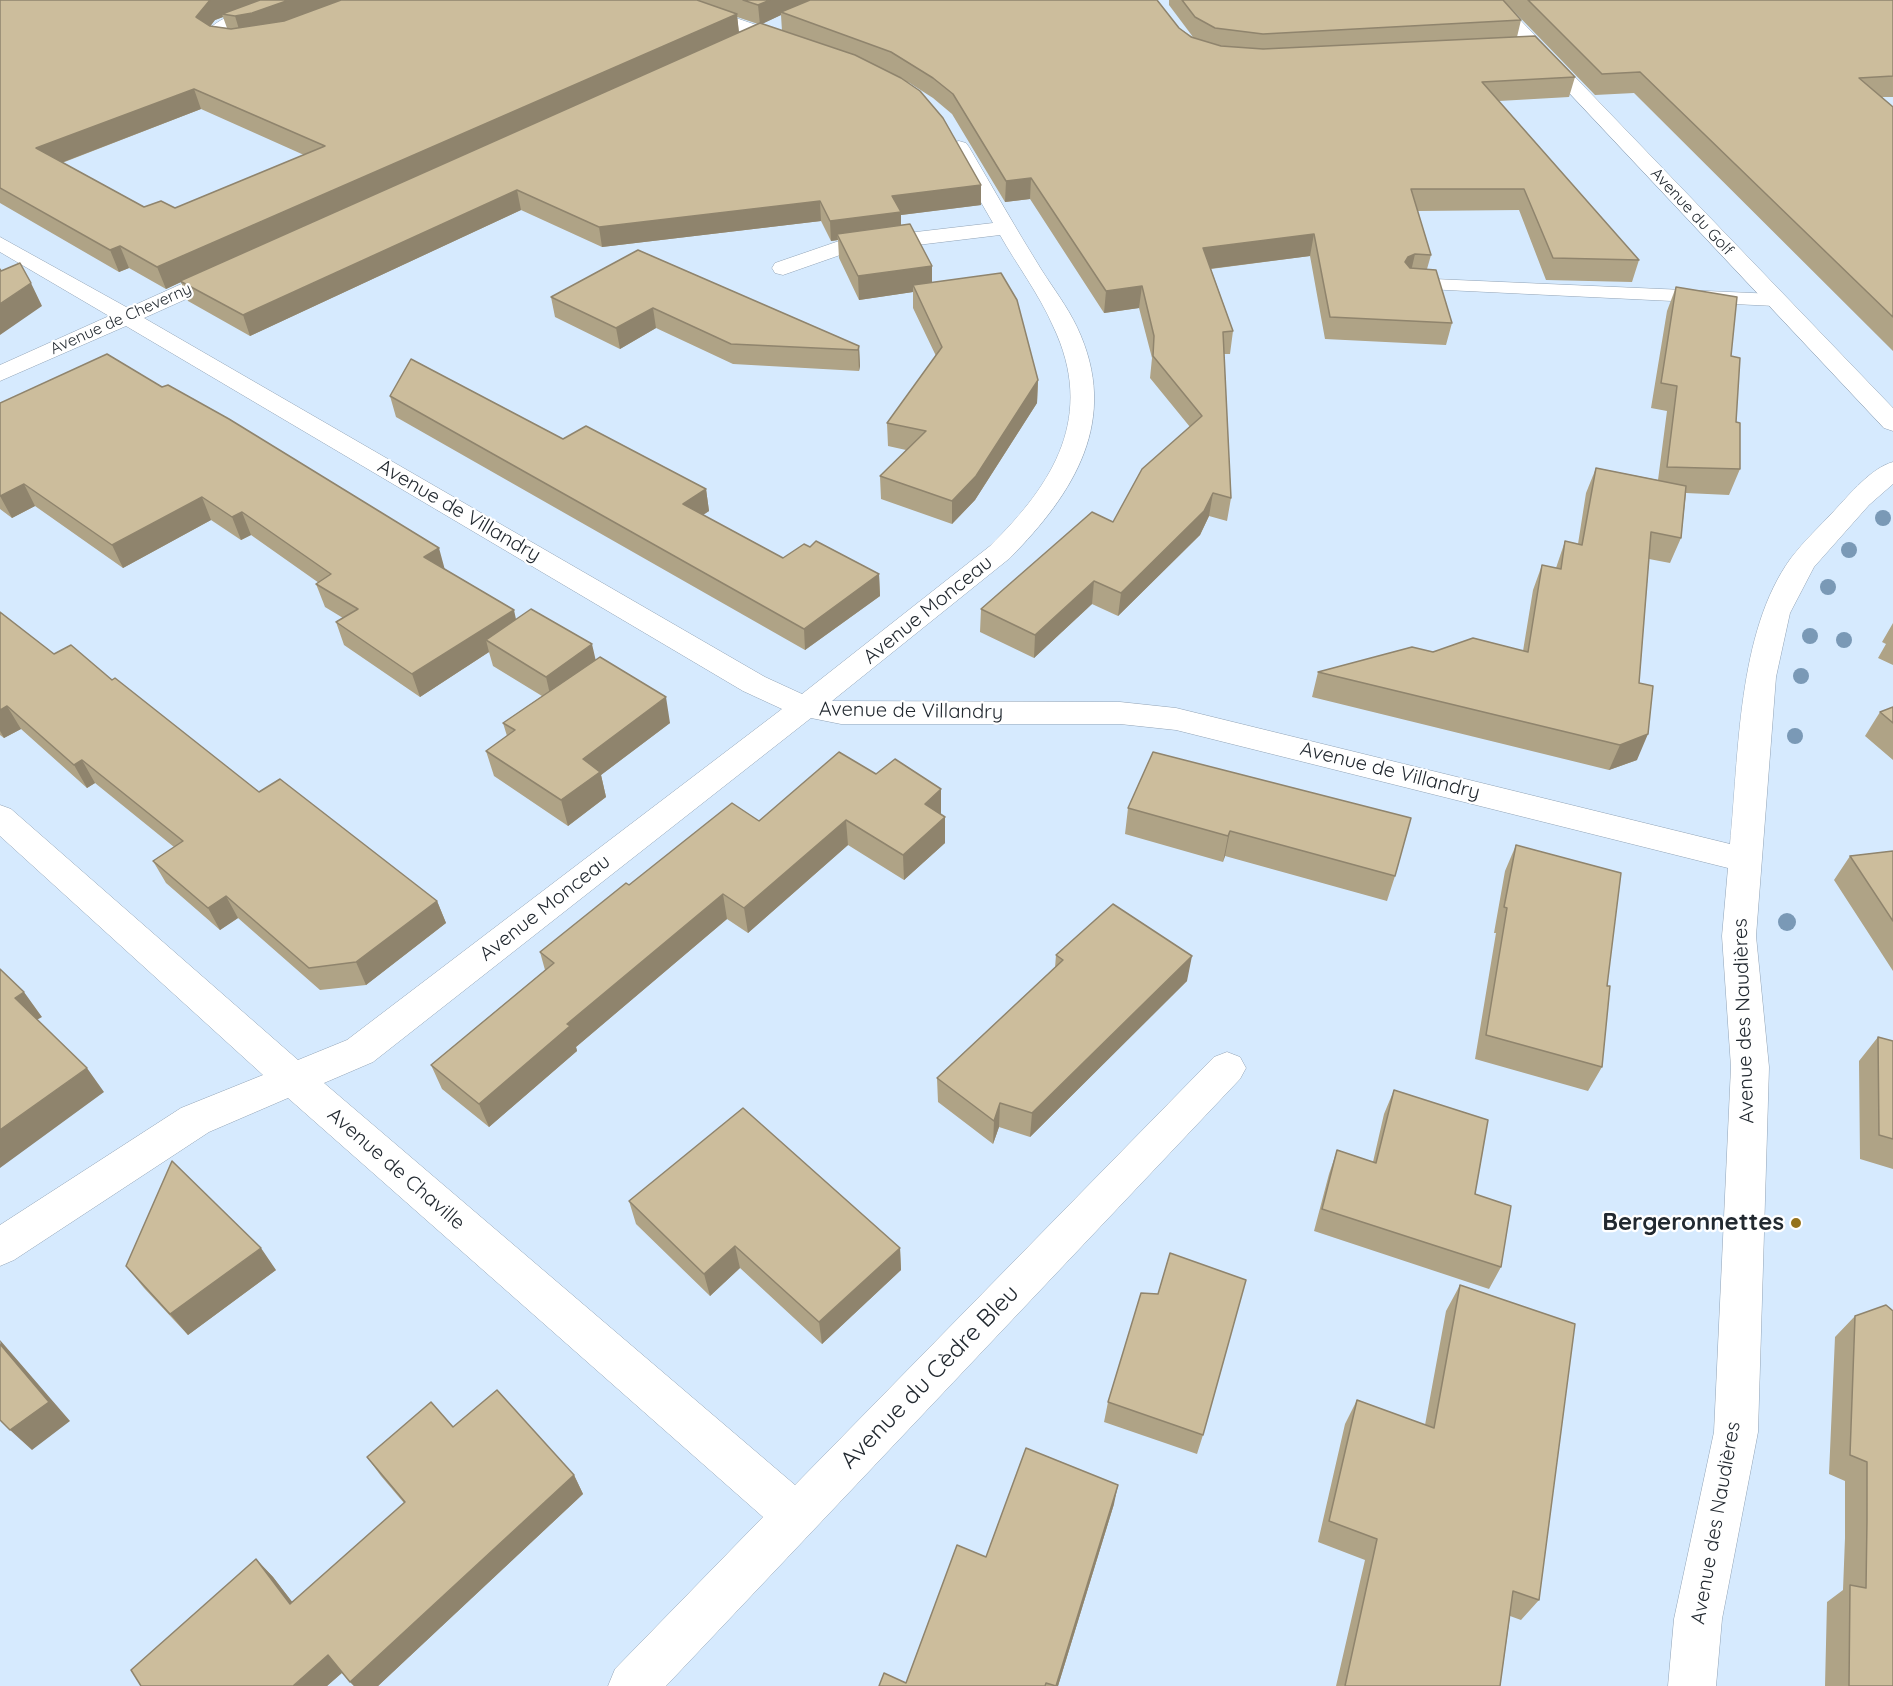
<!DOCTYPE html>
<html>
<head>
<meta charset="utf-8">
<style>
	body { margin:0 }
	canvas { display:block; background:#d6eafe }
</style>
</head>
<body>
<canvas width="1893" height="1686"></canvas>
<script>
const g = document.querySelector('canvas').getContext('2d');
g.lineJoin = 'round';
function strokePath(path, color, width, dash) { g.strokeStyle = color; g.lineWidth = width; g.lineCap = dash ? 'butt' : 'round'; g.setLineDash(dash || []); g.stroke(path); }
function fill(path, color) { g.fillStyle = color; g.fill(path, 'evenodd'); }
function drawText(font, color, halo, rows, align = 'center') {
  g.font = font + ' Quicksand,sans-serif'; g.lineWidth = 4.5; g.setLineDash([]); g.textBaseline = 'middle'; g.strokeStyle = halo; g.fillStyle = color; for (const [text, x, y, turn = 0] of rows) {
    g.save(); g.translate(x, y); g.rotate((+turn || 0) * Math.PI / 180); g.textAlign = isNaN(turn) ? turn : align; if (halo) g.strokeText(text, 0, 0); g.fillText(text, 0, 0); g.restore();
  }
}
const lane = new Path2D(`
	M1411,278L1775,294L1784,300L1775,306L1405,288L1402,284L1405,280Z`);
const street = new Path2D(`
	M277,0H302L299,4L236,26L224,34L233,38L252,39L255,43L252,47L230,49L205,36C211,17 258,6 277,0Z
	M659,0H684L797,39L800,43L797,47H785L662,4Z
	M1482,0H1501L1893,408V431L1884,428Z
	M959,141L966,143L969,147C993,188 1016,229 1041,269C1053,288 1067,306 1077,327C1121,420 1074,493 1010,558L832,701L1120,702L1176,708L1730,844C1739,755 1737,632 1791,558C1804,541 1820,526 1834,511C1850,494 1871,468 1893,462V484L1869,505L1814,567L1790,613L1776,677L1756,936L1769,1067L1758,1432L1722,1619L1716,1686H1668L1674,1619L1714,1432L1731,1067L1722,936L1728,868L1176,730L1120,724H841L811,718L373,1062L324,1083L795,1485L1214,1057L1227,1052L1240,1057L1246,1068L1240,1079L666,1686H608L615,1669L763,1517L288,1098L209,1132L14,1260L0,1266V1225L181,1108L263,1075L0,836V805L11,809L298,1060L347,1040L782,709L743,691L126,326L0,381V365L109,316L0,252V237L128,308L217,268H233L236,273L233,278L144,318L765,677L802,694L990,546C1054,483 1096,416 1053,326C1039,294 1017,265 1000,235L843,254L783,275L775,273L772,268L775,263L839,241L993,223L949,147L952,143Z`);
strokePath(lane, '#91a3b6', 1);
strokePath(street, '#91a3b6', 1);
fill(lane, '#fff');
fill(street, '#fff');
g.fillStyle = '#7a99b6';
for (const [x, y, r] of [
	[1883,518,8],
	[1849,550,8],
	[1828,587,8],
	[1810,636,8],
	[1844,640,8],
	[1801,676,8],
	[1795,736,8],
	[1787,922,9]
]) { g.beginPath(); g.arc(x, y, r, 0, 2 * Math.PI); g.fill(); }
fill(new Path2D(`
	M0,0H1157L1179,28L1193,37L1169,5V0H1503L1521,20L1517,37L1575,77L1569,97L1499,101L1639,260L1632,282L1546,280L1519,210L1417,211L1431,255L1427,269L1452,323L1446,345L1325,339L1310,256L1211,269L1233,331L1230,354H1224L1231,498L1227,521L1209,516L1200,535L1118,616L1092,604L1034,658L980,632L981,609L1113,522L1190,427L1150,378L1152,358L1139,308L1104,313L1030,199L1005,202L952,114L933,98L908,82L981,185V205L901,215V226L932,266V283L1038,380L1037,403L975,500L952,524L881,499L880,476L906,450L888,446L887,423L936,356L913,308V292L859,300L839,258L838,240L831,241L821,221L602,247L521,210L250,336L188,301L181,282L166,289L129,268L119,272L0,203ZM781,15L782,31L761,24ZM223,17L227,28L210,26L215,20ZM737,17L758,24L739,33ZM201,109L304,155L175,208L144,207L62,163Z
	M1503,0H1893V97H1882L1893,107V351L1634,93L1595,95Z
	M638,250L859,346L860,366L859,371L733,364L656,328L620,349L555,317L551,297Z
	M1676,287L1731,356L1740,469L1729,495L1686,493L1681,538L1670,563L1649,559L1639,683L1637,760L1609,770L1312,697L1318,672L1433,652L1523,651L1533,590L1542,565L1556,568L1565,541L1578,544L1586,493L1596,468L1658,480L1667,411L1651,408L1667,311Z
	M390,396L563,439L706,489L709,511L703,515L783,558L879,574L880,596L805,650L396,417Z
	M0,403L445,569L516,620L595,660L670,723L601,775L606,797L568,826L494,776L486,751L507,736L503,723L542,696L493,666L489,652L420,697L344,645L336,622L343,618L325,607L316,584L319,583L251,535L241,540L211,520L123,568L35,506L12,518L0,509Z
	M0,612L54,654L112,680L259,792L437,901L446,923L366,985L320,990L238,918L220,930L166,883L153,861L174,847L95,783L87,788L21,729L4,738L0,735Z
	M1893,623V665L1878,658L1886,644L1882,642Z
	M1893,707V760L1865,736L1880,712Z
	M1153,752L1395,876L1387,901L1225,856L1223,862L1125,834L1128,808Z
	M876,774L941,789V815L945,843L904,880L848,845L748,933L727,919L576,1047L577,1051L489,1127L442,1089L431,1065L545,970L540,952L629,885L759,821Z
	M1516,845L1607,986L1602,1067L1588,1091L1475,1059L1496,933H1494L1505,871Z
	M1893,851V971L1834,880L1850,856Z
	M1056,955L1187,981L1030,1137L999,1127L993,1144L938,1102L937,1078L1055,968Z
	M1878,1037L1893,1041V1169L1860,1159L1859,1061Z
	M1394,1090L1475,1194L1501,1267L1489,1289L1314,1231L1329,1174L1337,1150L1373,1162L1384,1114Z
	M629,1201L900,1248L901,1270L822,1344L740,1268L710,1296L636,1224Z
	M126,1266L276,1270L188,1335L144,1288Z
	M1460,1285L1539,1600L1521,1620L1510,1616L1500,1686H1336L1365,1560L1318,1542L1345,1424L1357,1400L1425,1425L1446,1311Z
	M1855,1316L1893,1686H1825L1827,1602L1843,1590L1845,1538V1481L1829,1474L1835,1337Z
	M1108,1402L1203,1435L1197,1454L1104,1422Z
	M453,1427L574,1475L583,1494L378,1686H354L342,1673L327,1686L256,1559L273,1577L292,1602L404,1503L381,1476L367,1457Z
	M1114,1504L1058,1686H879L906,1683L986,1557Z`), '#afa386');
fill(new Path2D(`
	M209,0H270L222,14L223,17L215,20L203,36L196,17Z
	M289,0H345L241,36L235,16Z
	M770,0H814L781,12V15L760,25L758,5Z
	M737,14L739,33L180,281L181,282L166,289L157,267Z
	M194,89L201,109L45,169L36,148Z
	M1031,178L1030,199L1005,202L1006,181Z
	M981,185V205L901,215V232L837,234L838,240L831,241L830,221L892,196Z
	M517,190L521,210L250,336L243,315Z
	M820,201L821,221L602,247L599,227Z
	M1314,234L1310,256L1200,270L1203,248Z
	M120,246L129,268L119,272L110,250Z
	M1415,254L1410,276L1405,262L1408,257Z
	M932,266V290L913,285V292L859,300L858,276Z
	M31,283L42,306L0,335V304Z
	M1142,286L1139,308L1104,313L1106,291Z
	M653,308L656,328L620,349L616,328Z
	M859,346L860,366L859,371L858,350Z
	M1038,380L1037,403L975,500L952,524V501Z
	M24,484L35,506L12,518L0,496Z
	M706,489L709,511L686,526L683,504Z
	M1213,493L1209,516L1200,535L1118,616L1121,593Z
	M202,497L211,520L123,568L112,545Z
	M242,512L251,535L241,540L232,517Z
	M439,548L445,570L424,557Z
	M879,574L880,596L805,650L804,629Z
	M1094,581L1092,604L1034,658L1035,635Z
	M514,610L519,633L486,640L489,652L420,697L412,674Z
	M592,644L598,670L552,703L546,677Z
	M666,697L670,723L601,775L606,797L568,826L561,800L583,759Z
	M7,706L21,729L4,738L0,731V710Z
	M1648,734L1637,760L1609,770L1620,745Z
	M82,760L95,783L87,788L74,765Z
	M941,789V815L925,804Z
	M945,817V843L904,880L903,855Z
	M846,820L848,845L748,933L744,908Z
	M1230,831L1225,856L1223,862L1228,836Z
	M723,894L727,919L576,1047L577,1051L489,1127L479,1104L567,1024Z
	M226,896L238,918L220,930L208,908Z
	M437,901L446,923L366,985L356,962Z
	M1192,956L1187,981L1030,1137L1032,1113Z
	M24,992L42,1017L33,1022L15,998Z
	M87,1068L104,1092L0,1168V1130Z
	M1000,1103L999,1127L993,1144L994,1121Z
	M735,1246L740,1268L710,1296L704,1274Z
	M261,1248L276,1270L188,1335L170,1314Z
	M900,1248L901,1270L822,1344L819,1322Z
	M0,1340L70,1421L32,1450L10,1430Z
	M574,1475L583,1494L378,1686H354L350,1682Z
	M1118,1485L1114,1504L1058,1686H1056Z
	M256,1559L273,1577L307,1621L290,1604Z
	M328,1655L344,1671L327,1686H293Z`), '#8f846d');
const building = new Path2D(`
	M0,0H210L196,17L210,26L231,29L284,21L341,0H697L737,14L157,267L120,246L110,250L0,188ZM194,89L325,146L175,208L161,201L144,207L36,148Z
	M260,0H289L252,13L235,16L222,14Z
	M743,0H770L758,5Z
	M810,0H1157L1179,28L1191,37L1221,46L1263,49L1535,36L1575,77L1482,82L1639,260L1553,258L1524,189H1411L1431,255L1415,254L1408,257L1405,262L1410,268L1436,270L1452,323L1330,317L1314,234L1203,248L1233,331L1223,332L1231,498L1213,493L1204,511L1121,593L1094,581L1035,635L981,609L1092,512L1113,522L1142,469L1202,416L1153,356L1154,336L1142,286L1106,291L1031,178L1006,181L953,94L933,78L891,52L781,12Z
	M1182,0H1503L1521,20L1263,34L1215,28L1195,17Z
	M1528,0H1893V76L1859,78L1893,107V317L1640,72L1602,74Z
	M760,23L855,55L901,78L920,91L943,118L981,185L892,196L901,212L830,221L820,201L599,227L517,190L243,315L180,281Z
	M910,224L932,266L858,276L837,234Z
	M638,250L859,346L858,350L731,344L653,308L616,328L551,297Z
	M20,263L31,283L0,304V269L1,271Z
	M1001,273L1017,300L1038,380L976,476L952,501L880,476L926,431L887,423L942,347L913,285Z
	M1676,287L1737,297L1731,356L1740,358L1736,422L1740,423V469L1667,467L1677,386L1661,383Z
	M107,354L162,387L168,385L229,419L439,548L424,557L514,610L412,674L336,622L358,609L316,584L331,574L242,512L232,517L202,497L112,545L24,484L0,496V403Z
	M411,359L563,439L586,426L706,489L683,504L783,558L804,544L810,547L816,541L879,574L804,629L390,396Z
	M1596,468L1686,486L1681,538L1651,532L1639,683L1653,686L1648,734L1620,745L1318,672L1412,647L1433,652L1473,638L1528,652L1542,565L1561,569L1565,541L1582,545Z
	M531,609L592,644L546,677L486,640Z
	M0,612L54,654L71,645L112,680L115,678L259,792L280,779L437,901L356,962L309,968L226,896L208,908L153,861L183,841L82,760L74,765L7,706L0,710Z
	M600,657L666,697L583,759L600,772L561,800L486,751L515,730L503,723Z
	M1893,707V723L1880,712Z
	M839,752L876,774L895,759L941,789L925,804L945,817L903,855L846,820L744,908L723,894L567,1024L570,1026L479,1104L431,1065L554,963L540,952L626,883L629,885L732,803L759,821Z
	M1153,752L1411,818L1395,876L1230,831L1228,836L1128,808Z
	M1516,845L1621,873L1607,986H1610L1602,1067L1486,1035L1507,908L1504,907Z
	M1893,851V921L1850,856Z
	M1113,904L1192,956L1032,1113L1000,1103L994,1121L937,1078L1063,960L1056,955Z
	M0,969L24,992L15,998L87,1068L0,1130Z
	M1878,1037L1893,1041V1139L1879,1135Z
	M1394,1090L1488,1120L1475,1194L1511,1206L1501,1267L1322,1209L1337,1150L1376,1163Z
	M743,1108L900,1248L819,1322L735,1246L704,1274L629,1201Z
	M172,1161L261,1248L170,1314L126,1266Z
	M1170,1253L1246,1280L1203,1435L1108,1402L1141,1293L1158,1294Z
	M1460,1285L1575,1324L1539,1600L1513,1591L1500,1686H1345L1377,1539L1329,1521L1357,1400L1434,1428Z
	M1886,1305L1893,1311V1686H1849L1850,1585L1866,1588L1867,1520V1462L1850,1455L1855,1316Z
	M0,1344L49,1402L10,1430L0,1420Z
	M497,1390L574,1475L350,1682L328,1655L293,1686H141L131,1670L256,1559L290,1604L405,1502L367,1457L431,1402L453,1427Z
	M1026,1448L1118,1485L1056,1686L1046,1683L1045,1686H879L884,1673L906,1683L957,1545L986,1557Z`);
fill(building, '#ccbd9c');
strokePath(building, '#8f846d', 1.5);
for (const [x, y, r, color] of [
	[1796,1223,6,"#95721b"]
]) { const dot = new Path2D(); dot.arc(x, y, r, 0, 2 * Math.PI); g.fillStyle = color; g.fill(dot); strokePath(dot, '#fff', 2); }
drawText('16px', '#222930', '#fff', [
	["Avenue du Golf",1692,212,47],
	["Avenue de Cheverny",121,319,-24]
]);
drawText('20px', '#222930', '#fff', [
	["Avenue de Villandry",459,511,30],
	["Avenue Monceau",928,610,-39],
	["Avenue de Villandry",911,711,1],
	["Avenue de Villandry",1390,771,14],
	["Avenue Monceau",545,908,-38],
	["Avenue des Naudières",1744,1021,-92],
	["Avenue de Chaville",396,1169,41],
	["Avenue des Naudières",1716,1523,-80]
]);
drawText('bold 24px', '#222930', '#fff', [
	["Bergeronnettes",1784,1223]
], 'right');
drawText('24px', '#222930', '#fff', [
	["Avenue du Cèdre Bleu",930,1377,-46]
]);
</script>
</body>
</html>
